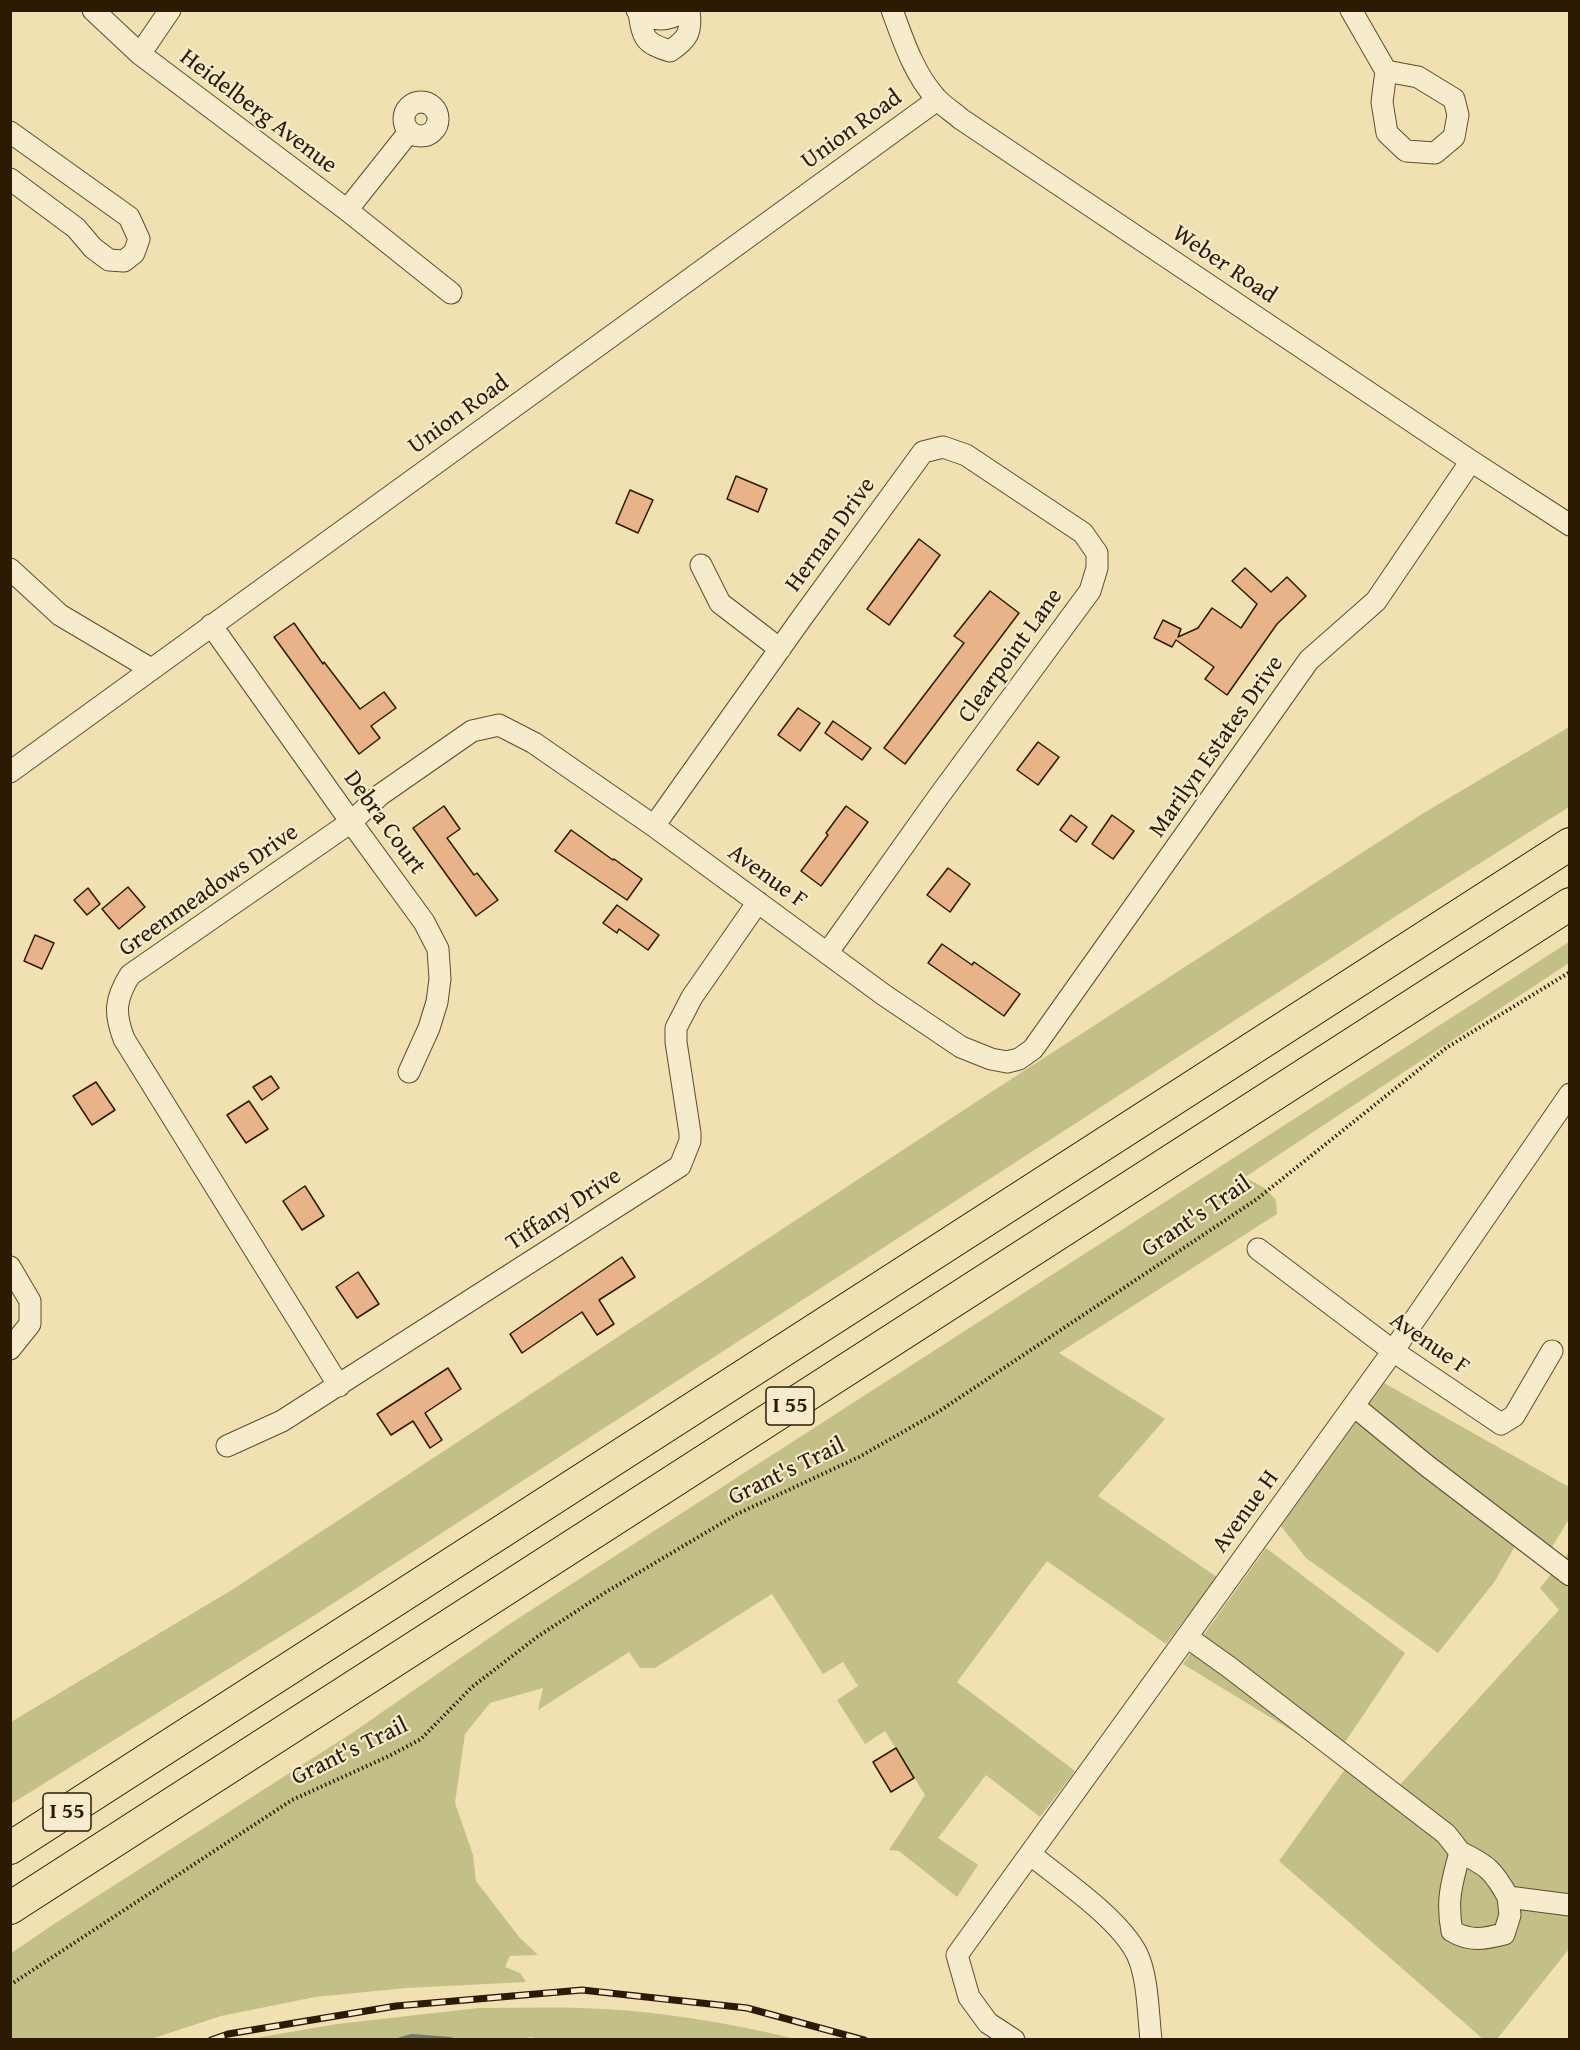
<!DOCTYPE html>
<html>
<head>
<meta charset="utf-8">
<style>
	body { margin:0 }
	#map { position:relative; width:1580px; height:2050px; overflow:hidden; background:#f1e0b1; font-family:"Gentium Book Plus",serif }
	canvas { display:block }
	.frame { position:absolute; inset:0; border:12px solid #2d1a03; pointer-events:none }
</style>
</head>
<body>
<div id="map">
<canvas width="1580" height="2050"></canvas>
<div class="frame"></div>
</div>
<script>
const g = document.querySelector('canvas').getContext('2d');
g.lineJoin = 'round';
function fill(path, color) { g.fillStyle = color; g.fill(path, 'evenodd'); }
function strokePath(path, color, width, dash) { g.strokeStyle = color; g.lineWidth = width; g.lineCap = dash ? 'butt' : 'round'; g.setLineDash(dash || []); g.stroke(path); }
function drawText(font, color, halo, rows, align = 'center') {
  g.font = font + ' "Gentium Book Plus",serif'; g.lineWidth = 4.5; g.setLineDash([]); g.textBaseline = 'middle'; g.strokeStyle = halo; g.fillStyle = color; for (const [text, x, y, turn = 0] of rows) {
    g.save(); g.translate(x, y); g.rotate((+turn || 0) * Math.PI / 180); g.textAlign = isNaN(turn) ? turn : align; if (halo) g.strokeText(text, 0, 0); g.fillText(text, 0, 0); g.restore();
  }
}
fill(new Path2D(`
	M1569,727V807L1404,911L315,1615L11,1804V1722L235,1588L1002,1085L1422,814Z
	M1569,942V963L1245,1177L1266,1189L1276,1200L1277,1214L1059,1353L1165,1419L1098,1496L1217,1577L1166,1644L1047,1561L957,1682L1075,1771L1040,1817L986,1775L938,1838L978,1865L957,1897L899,1851L889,1850L925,1795L885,1731L865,1744L837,1700L858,1686L843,1662L823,1674L772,1594L655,1668H640L629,1652L538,1710L543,1688L490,1703L465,1734L455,1803L473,1855L476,1881L519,1937L538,1955L510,1956L505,1967L520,1973L526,1982L407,1988L315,1997L221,2016L151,2039H11L10,1954L57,1922L352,1733L511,1623Z
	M1384,1383L1569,1487V1519L1552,1547L1519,1539L1495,1581L1438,1653L1306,1558L1281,1526Z
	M1266,1548L1405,1653L1335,1757L1183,1664Z
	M1569,1552V1949L1497,2039H1483L1279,1861L1346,1768L1388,1798L1559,1610L1540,1588Z
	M479,2008C513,2008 547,2007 581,2008C653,2010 726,2022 795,2039L546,2040L529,2037V2040L249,2039L337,2024Z`), '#c2c086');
strokePath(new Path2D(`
	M401,2040L412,2037L450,2040`), '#6f7c6b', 6);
const building = new Path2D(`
	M736,476L767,489L758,512L727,499Z
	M630,490L653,500L638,533L616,523Z
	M919,539L940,555L889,625L867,609Z
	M1245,568L1271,592L1287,577L1306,596L1277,624L1227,695L1205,679L1214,667L1176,640L1172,647L1154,638L1163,620L1181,629L1178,637L1198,628L1212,608L1241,628L1257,604L1232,581Z
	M990,591L1019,613L905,764L884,748L964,643L954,636Z
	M294,623L323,664L324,662L360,709L384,692L396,708L371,726L380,738L359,754L274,637Z
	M798,708L820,723L800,751L778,735Z
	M833,721L871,748L862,760L825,733Z
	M1038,742L1059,757L1038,785L1017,770Z
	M444,806L460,829L447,838L474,875L477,873L498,900L476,916L413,828Z
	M846,806L868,822L821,886L801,871L828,835L826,833Z
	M1071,815L1087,827L1076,842L1060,830Z
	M1112,815L1134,831L1113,859L1092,844Z
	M571,830L613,860L614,859L642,879L627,900L555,851Z
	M948,868L970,884L950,912L927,895Z
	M128,887L145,907L119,929L102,909Z
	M88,888L100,904L87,915L74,900Z
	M617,905L659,935L648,950L619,929L617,933L603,923Z
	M35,935L54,943L42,969L24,961Z
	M942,944L972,965L974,962L1020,994L1004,1016L928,963Z
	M271,1076L279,1088L262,1100L253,1087Z
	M96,1082L115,1110L92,1125L73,1096Z
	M249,1101L268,1129L246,1143L227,1115Z
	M305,1186L324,1216L302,1230L283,1201Z
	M622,1257L635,1277L599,1300L614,1324L597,1335L582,1312L522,1353L510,1334Z
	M358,1272L379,1304L357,1318L336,1287Z
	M448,1368L461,1389L425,1413L442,1440L430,1448L413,1421L391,1435L377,1414Z
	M896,1748L914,1778L891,1792L873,1762Z`);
fill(building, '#e9b38a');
strokePath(building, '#2d1a03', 1.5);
const minor = new Path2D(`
	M93,10L140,54L347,210L451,293
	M637,10C655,23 668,21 687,10
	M892,10C903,40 914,74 936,98C943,106 953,112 961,119L1471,461L1570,525
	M1351,10L1386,71L1382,102L1387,133L1406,151L1435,153L1454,137L1458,115L1454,99L1418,77L1386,71
	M639,13C643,38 644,43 670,51C688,39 692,32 689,10
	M140,54L170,10
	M404 119a17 17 0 1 1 34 0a17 17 0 1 1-34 0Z
	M10,132L129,217L139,239L134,253L124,261L109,260L93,248L76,228L10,179
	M347,210L409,132
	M701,565L720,603L780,649
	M10,569L60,615L151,669
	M211,625L351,822L424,922L438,949L440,979L437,1002L429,1028L409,1072
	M10,772L937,100
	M654,826L801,619L923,452L943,447L966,455L1083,533L1097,553V568L1090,591L939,796L828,952
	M1258,1249L1393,1351L1501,1424L1514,1416L1552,1351
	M10,1267L30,1301V1324L10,1349
	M339,1386L124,1039C114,1013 115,999 130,975L351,822L380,795L472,731L499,725L534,743L654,826L884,995L961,1047L991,1059L1007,1062L1019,1059L1033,1049L1309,660L1376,601L1471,461
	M1354,1406L1426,1465L1570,1575
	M227,1446L282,1421L680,1166L690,1141V1133L676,1042V1028L692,997L758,902
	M1187,1637L1229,1667L1446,1834L1460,1852C1452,1882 1446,1900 1452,1931C1470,1942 1484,1939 1504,1934L1510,1915L1508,1897L1570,1905
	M1460,1852C1488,1866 1493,1870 1508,1897
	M1030,1854C1062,1880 1119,1918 1137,1954C1148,1977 1148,2013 1151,2040
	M1014,2040L988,2023L969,1997L957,1955L1393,1351L1570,1094`);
const highway = new Path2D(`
	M10,1848L1570,844
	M10,1908L1570,904`);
strokePath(minor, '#5e4c2e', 23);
strokePath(highway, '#2d1a03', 34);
strokePath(new Path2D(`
	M10,1985L292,1800L389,1756L421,1739L472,1687L537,1637L606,1592L737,1514L859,1457L938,1412L1257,1199L1446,1048L1570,972`), '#2d1a03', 4, [1.5, 3]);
strokePath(minor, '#f6ebcc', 21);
strokePath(highway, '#f1e0b1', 32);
const rail = new Path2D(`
	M211,2040L228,2034L396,2006L582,1990L747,2008L864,2040`);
strokePath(rail, '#2d1a03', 7);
strokePath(rail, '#f6ebcc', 4.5, [14]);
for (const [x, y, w] of [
	[790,1406,48],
	[67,1812,48]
]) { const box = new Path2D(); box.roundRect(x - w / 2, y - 19, w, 38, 4.5); g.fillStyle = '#f6ebcc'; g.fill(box); strokePath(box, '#2d1a03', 1.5); }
drawText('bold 22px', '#2d1a03', null, [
	["I 55",790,1406],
	["I 55",67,1812]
]);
drawText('24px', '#2d1a03', '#f6ebcc', [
	["Heidelberg Avenue",258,112,37],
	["Union Road",852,130,-36],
	["Weber Road",1224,265,34],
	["Union Road",459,415,-36],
	["Hernan Drive",831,535,-54],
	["Clearpoint Lane",1011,656,-54],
	["Marilyn Estates Drive",1217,747,-55],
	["Debra Court",384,823,54],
	["Avenue F",767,877,36],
	["Greenmeadows Drive",209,891,-35],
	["Tiffany Drive",564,1210,-33],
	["Grant's Trail",1197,1217,-34],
	["Avenue F",1429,1344,35],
	["Grant's Trail",787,1472,-26],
	["Avenue H",1246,1512,-54],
	["Grant's Trail",350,1752,-26]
]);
</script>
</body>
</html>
